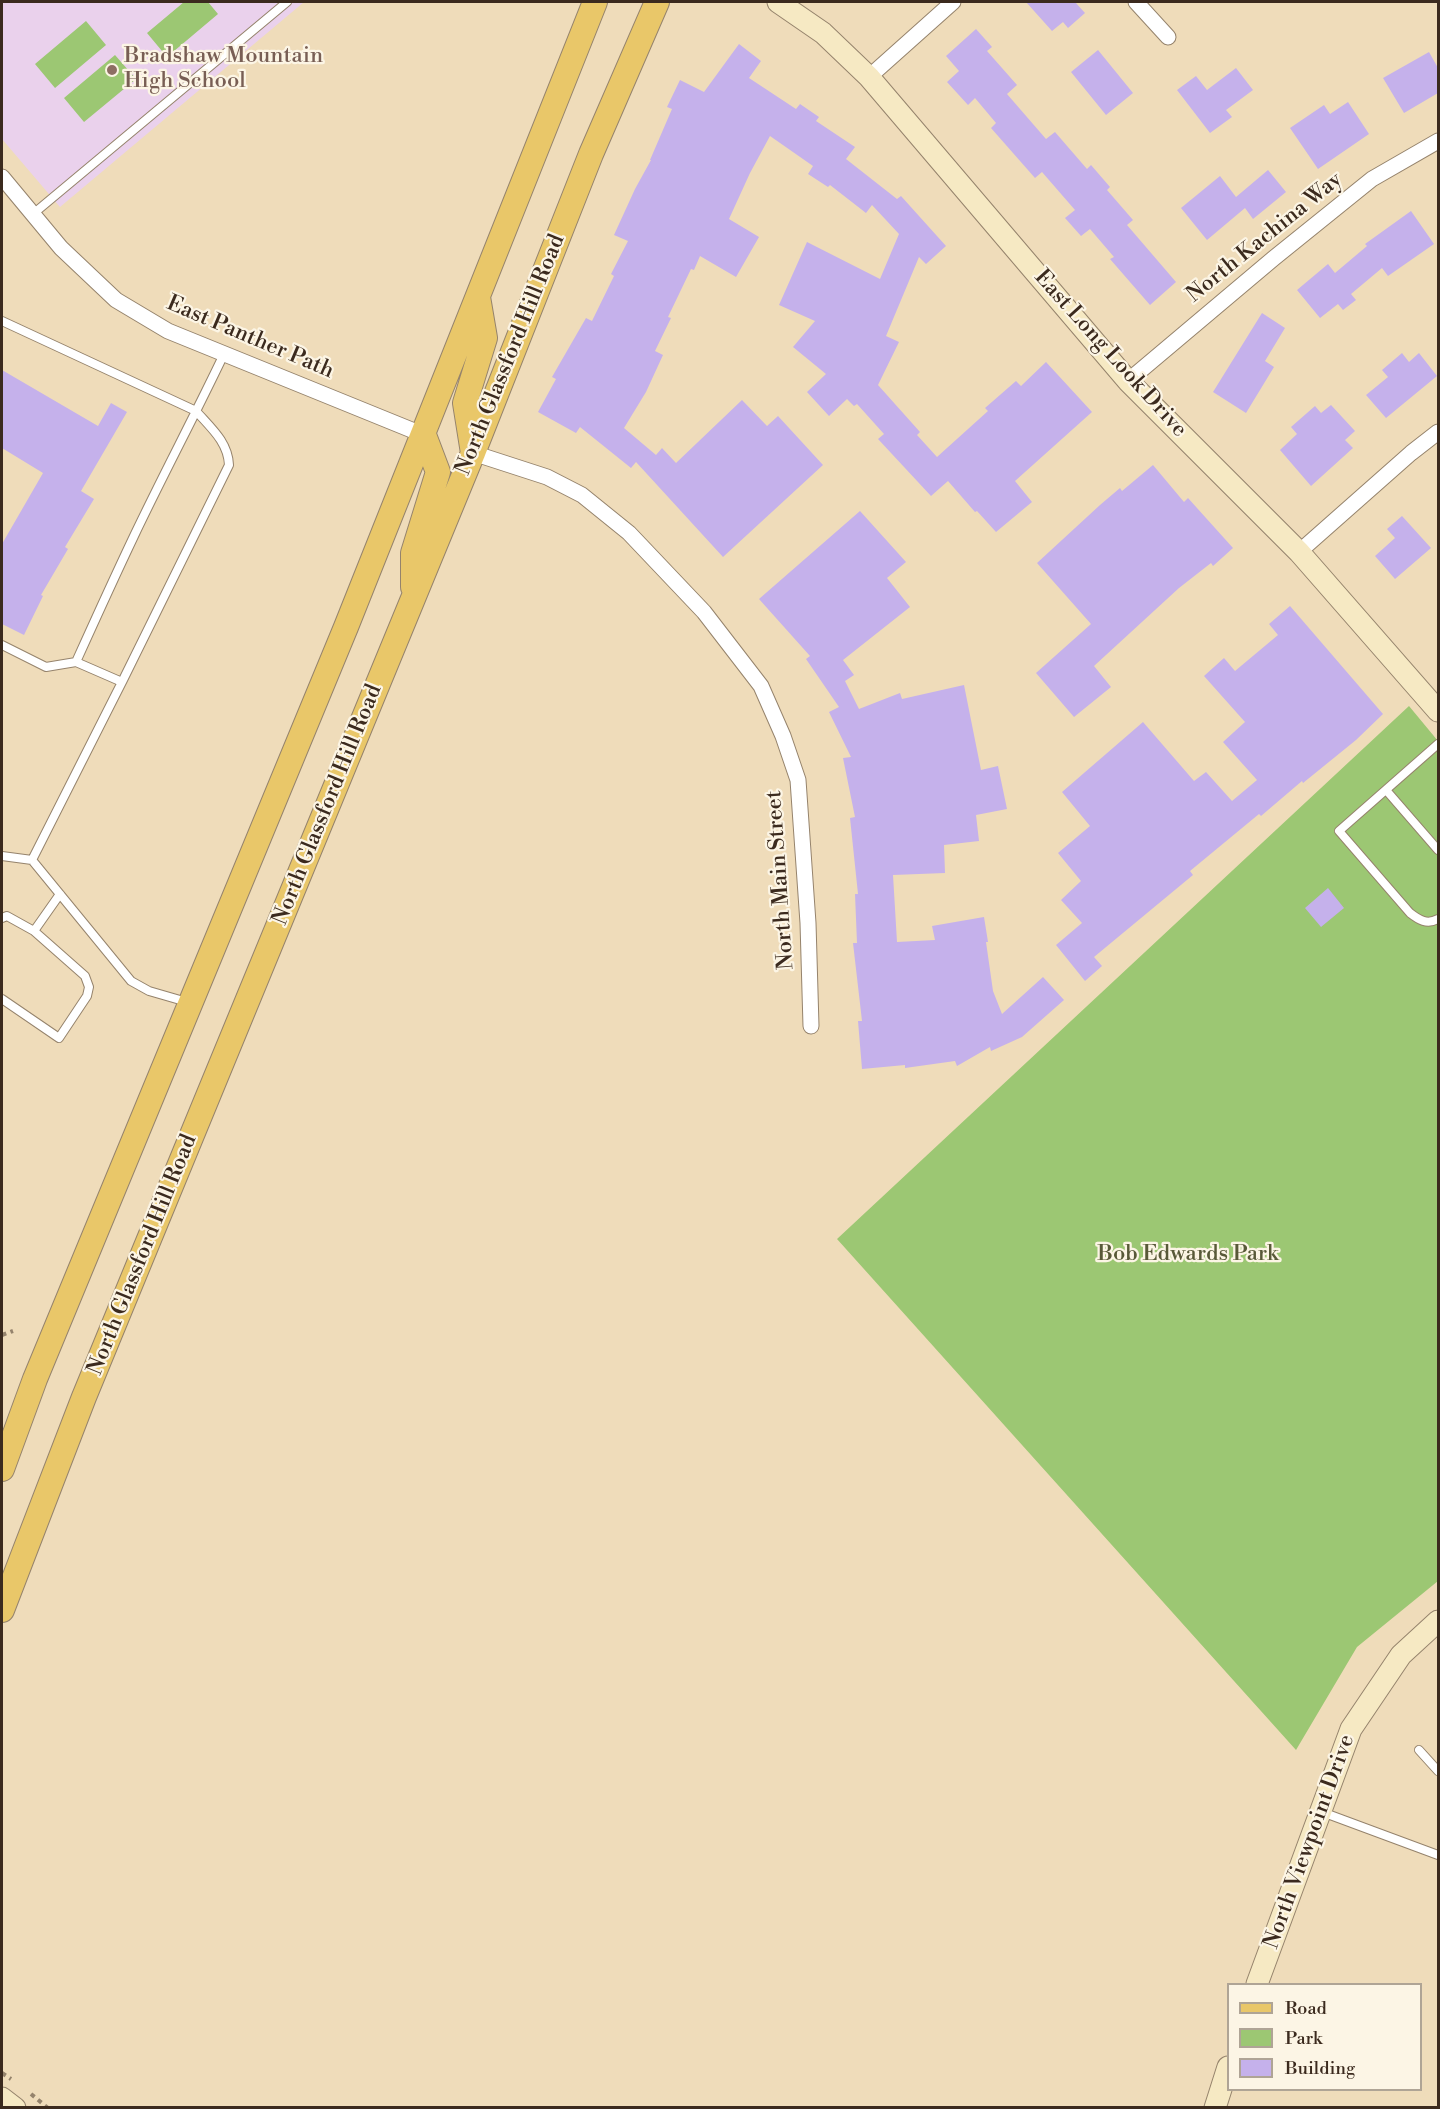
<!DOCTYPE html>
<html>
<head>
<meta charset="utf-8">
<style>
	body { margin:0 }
	#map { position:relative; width:1440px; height:2109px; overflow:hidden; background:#efdcba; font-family:"Libre Bodoni",serif }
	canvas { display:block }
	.frame { position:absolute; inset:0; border:3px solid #3b2a1e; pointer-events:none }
	.legend { position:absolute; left:1227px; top:1983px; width:195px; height:108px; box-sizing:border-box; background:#fcf5e5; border:2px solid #afa495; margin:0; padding:8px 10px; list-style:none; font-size:18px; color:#3b2a1e }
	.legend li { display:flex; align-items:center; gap:12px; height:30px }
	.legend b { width:30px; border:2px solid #afa495 }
</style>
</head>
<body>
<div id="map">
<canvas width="1440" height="2109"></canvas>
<div class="frame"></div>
<ul class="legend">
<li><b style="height:8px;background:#e9c769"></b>Road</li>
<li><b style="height:16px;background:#9cc773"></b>Park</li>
<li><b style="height:16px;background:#c5b1eb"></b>Building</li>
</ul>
</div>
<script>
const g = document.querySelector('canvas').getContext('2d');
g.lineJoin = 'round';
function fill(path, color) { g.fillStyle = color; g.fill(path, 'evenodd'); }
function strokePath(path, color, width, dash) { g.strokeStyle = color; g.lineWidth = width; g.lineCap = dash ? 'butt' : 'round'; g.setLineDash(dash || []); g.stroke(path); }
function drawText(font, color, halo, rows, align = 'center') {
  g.font = font + ' "Libre Bodoni",serif'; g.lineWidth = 4.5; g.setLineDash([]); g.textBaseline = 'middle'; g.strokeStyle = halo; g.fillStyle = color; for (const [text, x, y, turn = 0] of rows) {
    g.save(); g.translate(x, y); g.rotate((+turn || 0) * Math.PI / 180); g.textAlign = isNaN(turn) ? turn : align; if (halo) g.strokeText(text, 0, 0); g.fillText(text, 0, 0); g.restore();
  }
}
fill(new Path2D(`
	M2,2H304L60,207L2,139Z`), '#ead1ec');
fill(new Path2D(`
	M184,2H208L218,14L167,57L147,33Z
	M86,21L106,45L55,88L35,64Z
	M115,55L136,79L84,122L64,98Z
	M1409,706L1438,741V1581L1357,1647L1296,1750L837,1239Z`), '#9cc773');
fill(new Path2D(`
	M1026,2H1075L1085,13L1068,28L1063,22L1052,31Z
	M976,29L992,47L987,51L1017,85L1007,94L1046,139L1055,132L1087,169L1091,165L1110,187L1107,190L1133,220L1127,225L1176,282L1150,305L1110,259L1114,257L1090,229L1081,236L1065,218L1075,210L1042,172L1035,178L991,128L996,123L975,98L968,105L947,82L959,71L946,56Z
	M739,44L761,61L749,78L796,109L800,104L819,117L816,121L855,147L846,159L897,199L901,196L946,246L926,264L919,257L886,336L899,342L878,385L920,432L917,435L937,457L988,411L985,408L1016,381L1021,386L1046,362L1092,412L1015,481L1032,502L996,532L977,511L975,512L948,481L931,496L878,439L884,434L857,404L854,406L847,399L829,416L807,392L826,374L793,347L815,321L779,305L807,242L880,279L899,234L872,205L866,213L830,185L828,187L808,174L813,166L770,136L750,173L729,219L759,237L736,277L700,256L694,270L691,269L668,317L671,318L655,351L663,355L646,392L624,428L656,455L662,448L676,463L742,400L767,426L778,416L823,465L723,557L636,462L631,468L580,427L576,433L538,412L556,379L552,377L586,318L592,321L614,276L611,274L628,241L614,235L635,189L651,160H650L672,109L667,107L680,80L704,92Z
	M1098,50L1133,93L1106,115L1071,72Z
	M1429,52L1438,68V93L1404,113L1383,78Z
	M1236,68L1253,90L1226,110L1232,117L1210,133L1177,90L1196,76L1207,90Z
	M1348,102L1369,134L1318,169L1290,128L1324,105L1330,114Z
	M1268,170L1286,192L1253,219L1245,208L1207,240L1181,208L1220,176L1236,197Z
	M1411,211L1434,244L1388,276L1382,268L1351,294L1356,300L1343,310L1338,304L1320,318L1297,290L1328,264L1335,273L1367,246L1365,244Z
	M1262,313L1285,328L1265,361L1274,367L1246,413L1213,392Z
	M1402,353L1409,362L1419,353L1437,376L1386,418L1366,395L1388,377L1382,370Z
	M2,370L98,426L111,403L127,412L81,491L94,499L65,547L68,549L41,595L43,596L24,635L2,624V544L43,473L2,448Z
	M1331,405L1355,431L1345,440L1353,448L1311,486L1280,450L1297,434L1291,427L1315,406L1321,413Z
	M1153,465L1184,502L1188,498L1233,548L1213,566L1211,563L1179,588L1094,666L1111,687L1074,717L1036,673L1091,624L1037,563L1100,505L1120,488L1122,491Z
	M860,511L906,562L887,578L910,607L843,660L854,675L845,681L859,709L900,693L902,699L964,685L981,770L998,766L1007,809L976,815L979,841L944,845L945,873L893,875L897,942L935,940L932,926L984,917L988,942H986L993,991L1002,1014L1043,977L1064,1000L1022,1037L991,1051L990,1047L957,1066L955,1061L905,1068V1065L862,1069L858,1021H862L853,943H857L855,894H858L850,818L855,817L843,758L851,757L829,712L839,707L806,659L810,656L759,599Z
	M1402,516L1431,548L1395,579L1375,556L1395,538L1387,529Z
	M1290,606L1383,714L1356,740L1303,783L1302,781L1261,816L1259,814L1190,871L1193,875L1094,957L1102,966L1085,981L1056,945L1082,923L1061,900L1081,881L1058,853L1090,826L1062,792L1143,722L1194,781L1206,772L1232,801L1257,780L1223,742L1245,722L1204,676L1224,658L1235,671L1278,635L1269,624Z
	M1328,888L1344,908L1321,927L1305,908Z`), '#c5b1eb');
const lane = new Path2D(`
	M33,214L287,2
	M2,321L196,411C211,428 228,442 229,465L122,682L76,662C95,620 114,578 134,536C163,475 195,415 224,354
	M2,645L46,667L76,662
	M1438,744L1339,831L1410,913C1419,920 1427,925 1438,919
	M1386,790L1438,850
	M2,856L32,860L131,981L149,991L187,1002
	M32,860L122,682
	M2,918L7,916L34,931L85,976L89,987L87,996L59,1038L2,999
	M34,931L60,894
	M1419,1750L1438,1771
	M1322,1812L1438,1855`);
const street = new Path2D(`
	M1136,2L1168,37
	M869,77L953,2
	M2,177L61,248L116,300L168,331L424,435
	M1128,381L1274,258L1372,179L1438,141
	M473,453L547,477L582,495L629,533L704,612L761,686L783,736L798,780L808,923L811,1026
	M1299,552L1411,453L1438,432`);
const secondary = new Path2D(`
	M778,2L823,33L869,77L1128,381L1299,552L1438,711
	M1257,1984L1351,1729L1401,1655L1438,1621
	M2,2098L15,2108
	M1215,2108L1228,2067`);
const primary = new Path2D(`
	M473,453L465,403L485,338L478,297
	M413,587V553L438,472L424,435
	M2,1469L35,1379L346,627L595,2
	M2,1610L84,1397L473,453L591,154L657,2`);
strokePath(lane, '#95836c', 10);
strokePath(street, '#95836c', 17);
strokePath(secondary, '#95836c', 23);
strokePath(primary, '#95836c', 26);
strokePath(new Path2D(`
	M2,1335L13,1331
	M2,2073L11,2079
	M31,2094L48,2108`), '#95836c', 4, [4.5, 4.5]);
strokePath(lane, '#fff', 8);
strokePath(street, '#fff', 15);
strokePath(secondary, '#f6e9c3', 21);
strokePath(primary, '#e9c769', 24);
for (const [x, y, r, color] of [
	[112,70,6,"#8d6e63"]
]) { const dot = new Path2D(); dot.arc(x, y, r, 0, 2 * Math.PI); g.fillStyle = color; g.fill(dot); strokePath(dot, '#fcf5e5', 2); }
drawText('22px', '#785e54', '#fcf5e5', [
	["Bradshaw Mountain",124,57],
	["High School",124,82]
], 'left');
drawText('22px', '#3b2a1e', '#fcf5e5', [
	["North Kachina Way",1265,238,-39],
	["East Panther Path",250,338,23],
	["East Long Look Drive",1110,354,48],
	["North Glassford Hill Road",511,355,-68],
	["North Glassford Hill Road",328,805,-68],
	["North Main Street",781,880,-94],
	["North Glassford Hill Road",143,1255,-68],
	["North Viewpoint Drive",1310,1842,-70]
]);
drawText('22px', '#585938', '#fcf5e5', [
	["Bob Edwards Park",1188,1255]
]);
</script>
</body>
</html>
